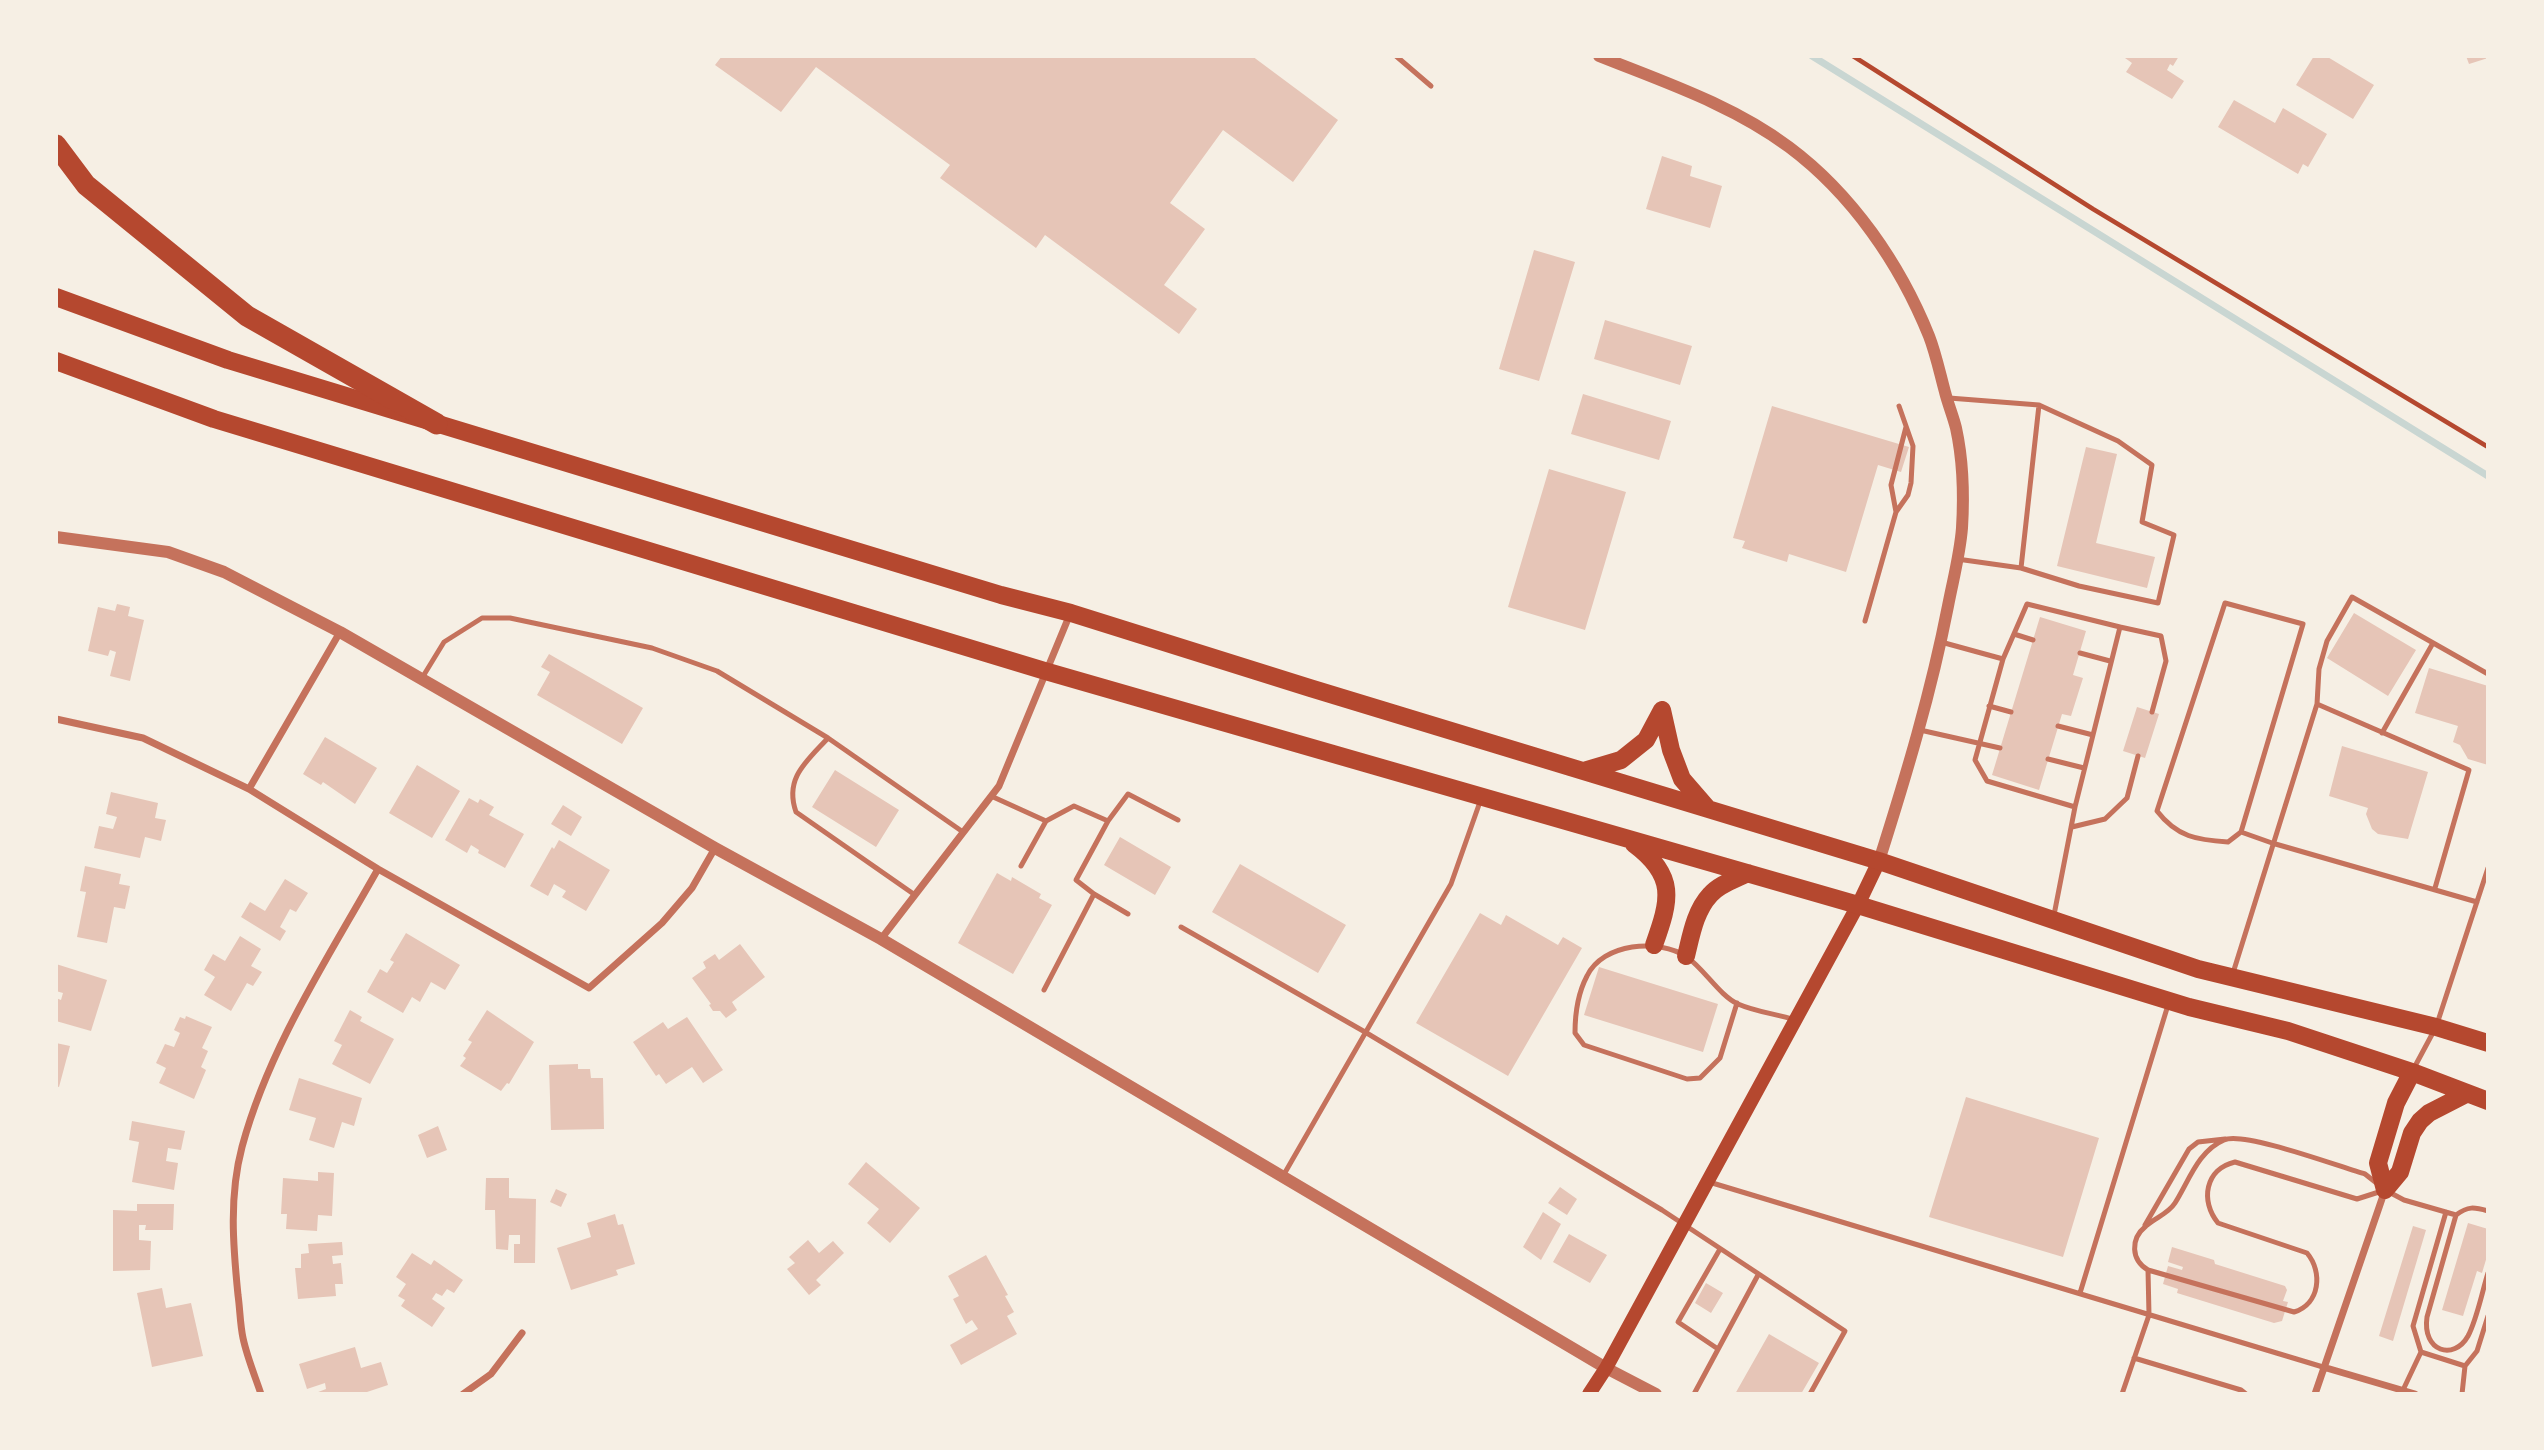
<!DOCTYPE html>
<html>
<head>
<meta charset="utf-8">
<style>
	body { margin:0 }
	#map { position:relative; width:2544px; height:1450px; overflow:hidden; background:#f6efe4; font-family:"Public Sans",sans-serif }
	canvas { display:block }
	.frame { position:absolute; inset:0; border:58px solid #f6efe4; pointer-events:none }
</style>
</head>
<body>
<div id="map">
<canvas width="2544" height="1450"></canvas>
<div class="frame"></div>
</div>
<script>
const g = document.querySelector('canvas').getContext('2d');
g.lineJoin = 'round';
function strokePath(path, color, width, dash) { g.strokeStyle = color; g.lineWidth = width; g.lineCap = dash ? 'butt' : 'round'; g.setLineDash(dash || []); g.stroke(path); }
function fill(path, color) { g.fillStyle = color; g.fill(path, 'evenodd'); }
strokePath(new Path2D(`
	M1812,56L2488,476`), '#c9d6d2', 7);
fill(new Path2D(`
	M722,56H1252L1338,120L1293,182L1223,130L1170,203L1205,229L1164,285L1197,309L1179,334L1045,235L1036,248L940,178L950,165L816,67L781,112L715,65Z
	M2126,56H2179L2173,66L2170,64L2167,70L2184,81L2172,99L2126,72L2132,63L2125,58Z
	M2314,56H2326L2374,85L2353,119L2296,85Z
	M2466,56H2488V58L2469,64Z
	M2234,100L2275,123L2283,108L2327,134L2308,167L2303,164L2298,174L2218,127Z
	M1662,156L1692,166L1690,176L1722,186L1710,228L1646,209Z
	M1534,250L1575,262L1539,381L1499,369Z
	M1605,320L1692,346L1680,385L1594,359Z
	M1583,394L1671,421L1659,460L1571,434Z
	M1772,406L1909,447L1901,472L1878,465L1846,572L1789,554L1787,562L1742,548L1745,541L1733,538Z
	M2086,447L2117,454L2096,543L2155,557L2147,588L2057,566Z
	M1549,469L1626,492L1585,630L1508,607Z
	M117,604L130,607L128,616L144,620L130,681L110,676L116,652L110,650L108,656L88,651L98,607L115,611Z
	M2354,613L2416,650L2388,696L2327,658Z
	M2040,617L2086,631L2073,675L2083,678L2071,716L2062,714L2039,790L1992,775Z
	M549,654L643,708L622,744L537,695L550,672L541,667Z
	M2429,668L2488,686V765L2468,759L2460,745L2453,742L2458,726L2415,713Z
	M2137,707L2159,714L2145,758L2123,751Z
	M325,737L377,768L355,804L323,782L321,785L303,774Z
	M2342,746L2428,772L2408,839L2378,834L2372,829L2366,814L2368,808L2329,796Z
	M417,765L460,791L432,838L389,813Z
	M835,770L899,810L876,847L812,807Z
	M111,792L158,803L155,818L166,820L161,841L145,837L140,858L94,848L99,826L113,829L117,817L106,814Z
	M469,798L478,803L480,799L494,807L489,815L524,834L505,868L478,853L479,850L471,845L467,853L445,840Z
	M563,805L582,817L571,836L551,824Z
	M1120,837L1171,867L1155,895L1104,865Z
	M559,840L610,870L586,911L562,897L566,891L554,884L548,896L530,886L552,847L554,849Z
	M1240,864L1346,925L1318,973L1212,912Z
	M85,866L121,874L119,884L130,886L125,909L114,907L107,943L77,937L86,892L80,891Z
	M997,873L1011,881L1012,877L1041,894L1039,898L1052,905L1013,974L958,943Z
	M285,879L308,893L296,912L290,909L280,927L286,931L280,941L241,917L250,902L265,911Z
	M1480,913L1501,925L1506,915L1558,945L1563,937L1582,948L1508,1076L1416,1023Z
	M406,933L460,965L445,990L431,982L420,1002L412,997L403,1013L367,992L380,969L387,973L394,962L390,960Z
	M240,936L261,949L251,966L262,972L253,986L247,983L231,1011L204,995L215,977L204,970L213,954L225,961Z
	M740,944L765,977L732,1002L737,1010L726,1018L720,1011H713L709,1005L711,1004L692,978L706,968L703,962L715,954L719,960Z
	M56,964L107,980L91,1031L56,1021V998L61,1000L63,993L56,991Z
	M1599,967L1718,1004L1703,1052L1584,1015Z
	M350,1010L362,1017L360,1021L394,1039L370,1084L332,1064L342,1045L334,1041Z
	M487,1010L534,1042L509,1084L507,1083L501,1091L460,1066L466,1058L463,1056L472,1042L468,1040Z
	M186,1016L212,1027L202,1048L208,1051L201,1067L206,1070L194,1099L159,1083L166,1068L156,1063L165,1044L174,1047L180,1033L174,1030L180,1017L185,1019Z
	M687,1017L723,1070L703,1083L692,1067L666,1084L659,1074L656,1076L633,1042L663,1022L668,1029Z
	M56,1043L70,1046L59,1087L56,1086Z
	M578,1064V1069H590L591,1078H603L604,1129L551,1130L549,1065Z
	M299,1078L362,1098L354,1126L342,1122L334,1148L309,1140L316,1118L289,1110Z
	M1966,1097L2099,1138L2063,1257L1929,1217Z
	M132,1121L185,1131L181,1150L168,1148L166,1161L178,1163L174,1190L132,1182L139,1142L129,1140Z
	M438,1126L447,1150L427,1158L418,1135Z
	M866,1162L920,1208L890,1243L867,1223L879,1209L848,1184Z
	M318,1172L334,1173L332,1216L318,1215L317,1231L286,1229L287,1214H281L283,1178L318,1181Z
	M486,1178H509V1198L536,1199L535,1263H514V1244H520V1235H509L508,1250L496,1249L495,1210H485Z
	M1560,1187L1577,1199L1567,1215L1548,1203Z
	M556,1189L567,1194L561,1207L550,1202Z
	M137,1204H174L173,1230H145L146,1225H139V1240L151,1241L150,1270L113,1271V1210L137,1211Z
	M1543,1212L1561,1224L1541,1260L1523,1247Z
	M615,1214L618,1225L623,1224L635,1264L616,1270L618,1275L571,1290L557,1248L591,1237L587,1223Z
	M2468,1223L2488,1229V1253L2482,1273L2477,1271L2463,1316L2442,1310Z
	M2413,1226L2426,1230L2393,1341L2379,1336Z
	M1569,1234L1607,1255L1590,1283L1553,1262Z
	M808,1240L819,1253L833,1241L844,1253L816,1280L821,1285L809,1295L787,1269L795,1263L789,1257Z
	M342,1242L343,1255L332,1256L333,1264L341,1263L343,1284H335L336,1296L298,1299L295,1268H301V1254L309,1253L308,1244Z
	M2172,1247L2214,1260L2215,1264L2285,1286L2287,1290L2283,1301L2288,1302L2282,1321L2274,1323L2177,1293L2178,1289L2163,1284L2168,1266L2182,1270L2183,1267L2168,1262Z
	M412,1253L431,1265L434,1260L463,1280L454,1293L447,1289L442,1296L436,1293L432,1299L445,1308L432,1327L401,1306L405,1300L398,1296L406,1284L396,1277Z
	M986,1255L1008,1295L1005,1296L1014,1312L1007,1316L1017,1334L961,1365L950,1345L978,1329L972,1320L966,1324L953,1299L959,1296L948,1276Z
	M1706,1283L1723,1293L1711,1313L1695,1303Z
	M162,1288L166,1308L191,1303L203,1356L152,1367L137,1293Z
	M1769,1334L1819,1363L1801,1394H1735Z
	M355,1347L361,1368L381,1362L388,1385L361,1394H313L326,1389L325,1383L307,1389L299,1364Z`), '#e6c5b7');
strokePath(new Path2D(`
	M1853,56L2093,209L2488,447`), '#b5482f', 4.5);
strokePath(new Path2D(`
	M1396,56L1431,86
	M1949,398L2039,405L2021,568L1957,559
	M1896,512L1891,485L1906,427
	M2021,568L2079,586L2158,603L2174,535L2142,522L2152,465L2118,441L2039,405
	M2225,603L2303,624L2241,832L2228,842C2197,840 2177,837 2157,811Z
	M1865,621L1896,512L1908,495L1911,483L1913,446L1899,406
	M2120,627L2161,636L2166,661L2152,712
	M2014,634L2033,640
	M1941,642L2003,659
	M2080,653L2110,661
	M422,678L444,642L482,618H510L652,648L717,671L828,738L963,832
	M1989,706L2011,712
	M2058,726L2093,735
	M1920,730L2000,748
	M2382,733L2433,643
	M828,738C807,761 784,778 796,812L915,895
	M2048,759L2084,768
	M991,796L1046,821L1074,806L1108,821L1076,880L1094,894L1044,990
	M1108,821L1128,794L1178,820
	M2072,827L2105,819L2127,798L2138,756
	M2241,832L2272,843L2477,902
	M1021,866L1046,821
	M2435,888L2469,770L2317,704L2319,669L2327,641L2352,597L2488,674
	M1094,894L1128,914
	M2054,915L2075,807L2120,627L2027,604L2003,659L1975,760L1987,781L2075,807
	M1181,927L1365,1032L1662,1210L1845,1331L1810,1394
	M2233,973L2317,704
	M1737,1003L1720,1058L1700,1078L1687,1079L1584,1045L1575,1033C1575,1015 1578,993 1587,976C1603,943 1658,938 1687,957C1704,969 1720,996 1738,1004C1756,1012 1777,1014 1795,1020
	M2414,1068L2436,1027L2488,868
	M1283,1176L1451,884L1481,799
	M1709,1182L2323,1367
	M2379,1185L2365,1174C2340,1167 2244,1131 2224,1140C2198,1151 2189,1181 2175,1203C2168,1214 2156,1217 2146,1226C2130,1239 2131,1260 2148,1270L2294,1312C2320,1304 2323,1272 2307,1253L2218,1223C2200,1201 2205,1169 2235,1162L2357,1199L2382,1191
	M2387,1191L2404,1200L2456,1215
	M2488,1211C2474,1207 2468,1206 2456,1215L2427,1317C2422,1352 2454,1361 2468,1336C2477,1319 2482,1292 2488,1273
	M2446,1212L2413,1326L2421,1352L2465,1366L2477,1351L2488,1316
	M2145,1225L2189,1149L2198,1142L2225,1139
	M2080,1293L2168,1005
	M1718,1349L1678,1322L1720,1249
	M2134,1358L2241,1390L2246,1394
	M2403,1390L2421,1352
	M1694,1394L1758,1275
	M2122,1394L2149,1315L2148,1270
	M2462,1394L2465,1366`), '#c5725c', 5);
strokePath(new Path2D(`
	M56,719L143,738L249,789L378,869L589,988L662,923L692,888L715,848
	M249,789L340,632
	M881,939L999,786L1070,614
	M2323,1367L2415,1394
	M261,1394C255,1376 247,1357 243,1338C240,1324 240,1309 238,1295C233,1245 229,1196 242,1147C269,1047 328,958 378,869
	M463,1394L491,1374L522,1333
	M2315,1394L2385,1190`), '#c5725c', 7);
strokePath(new Path2D(`
	M1599,56C1664,82 1733,105 1789,147C1852,194 1900,264 1929,336C1936,354 1940,374 1945,392C1948,404 1953,416 1956,428C1963,460 1964,495 1962,528C1960,554 1953,580 1948,606C1931,693 1906,776 1879,861
	M56,537L168,552L224,572L340,632L715,848L881,939L1606,1368L1656,1394`), '#c5725c', 12);
strokePath(new Path2D(`
	M1589,1394L1606,1368L1858,905L1879,861`), '#b5482f', 14);
strokePath(new Path2D(`
	M56,297L228,360L1001,595L1071,613L1310,688L1879,861L2198,969L2436,1027L2488,1043
	M56,361L214,419L1045,671L1858,905L2189,1007L2288,1031L2412,1072L2488,1101
	M1662,710L1671,750L1682,779L1708,809
	M1584,771L1621,760L1646,740L1662,710
	M1634,844C1677,876 1670,900 1654,945
	M1686,956C1691,936 1695,911 1710,895C1719,884 1736,879 1748,873
	M2385,1190L2400,1172L2412,1133L2420,1121L2429,1113L2466,1094
	M2385,1190L2378,1163L2396,1103L2412,1072`), '#b5482f', 18);
strokePath(new Path2D(`
	M56,145L86,185L247,316L437,424`), '#b5482f', 21);
</script>
</body>
</html>
